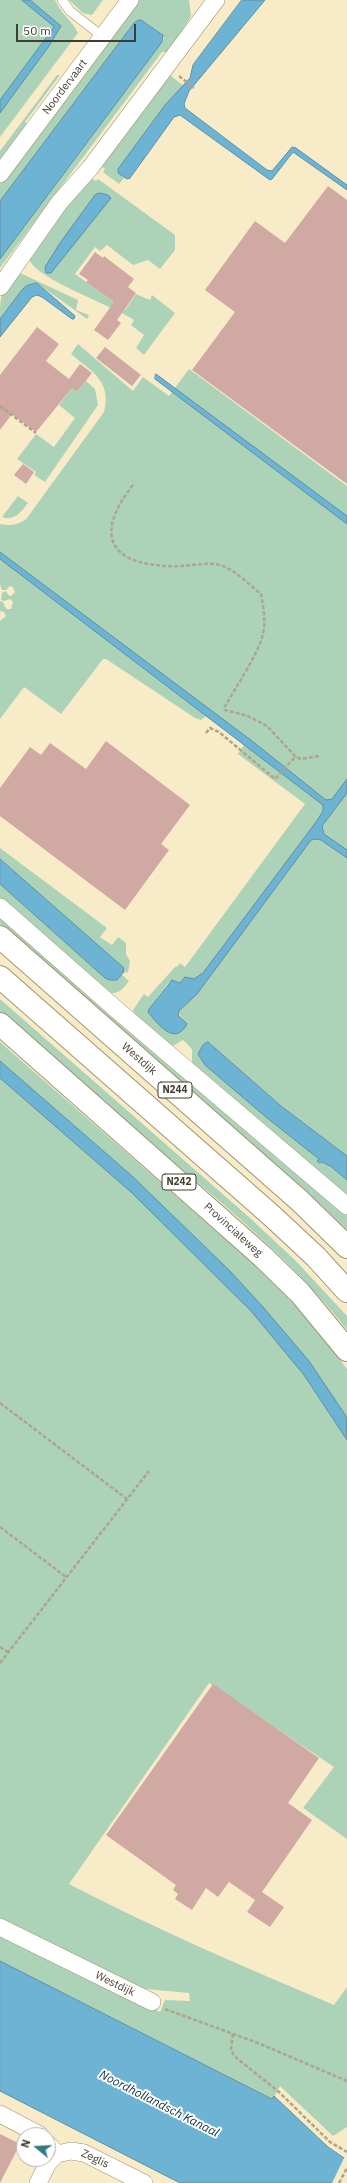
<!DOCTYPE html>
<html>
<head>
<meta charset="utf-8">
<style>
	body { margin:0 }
	#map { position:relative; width:347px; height:2183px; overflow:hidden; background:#f8ecc8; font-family:"IBM Plex Sans",sans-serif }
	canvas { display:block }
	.north { position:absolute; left:16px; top:2127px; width:40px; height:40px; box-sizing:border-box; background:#fff; border:1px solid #b3b1ac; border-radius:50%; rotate:288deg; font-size:11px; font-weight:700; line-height:16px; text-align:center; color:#413d2f }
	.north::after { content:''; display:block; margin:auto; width:14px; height:18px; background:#327b81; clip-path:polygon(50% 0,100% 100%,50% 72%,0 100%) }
	.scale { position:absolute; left:16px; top:24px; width:120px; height:18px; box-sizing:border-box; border:2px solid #413d2f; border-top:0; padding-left:5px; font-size:12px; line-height:14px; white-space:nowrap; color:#413d2f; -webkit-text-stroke:3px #fff; paint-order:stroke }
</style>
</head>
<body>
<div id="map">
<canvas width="347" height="2183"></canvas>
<div class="north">N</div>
<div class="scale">50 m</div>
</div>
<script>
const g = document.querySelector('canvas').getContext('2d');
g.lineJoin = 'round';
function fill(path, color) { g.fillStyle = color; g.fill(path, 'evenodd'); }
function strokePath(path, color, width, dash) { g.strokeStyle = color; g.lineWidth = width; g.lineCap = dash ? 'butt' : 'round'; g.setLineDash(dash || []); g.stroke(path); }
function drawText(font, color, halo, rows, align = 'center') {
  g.font = font + ' "IBM Plex Sans",sans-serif'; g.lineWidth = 4; g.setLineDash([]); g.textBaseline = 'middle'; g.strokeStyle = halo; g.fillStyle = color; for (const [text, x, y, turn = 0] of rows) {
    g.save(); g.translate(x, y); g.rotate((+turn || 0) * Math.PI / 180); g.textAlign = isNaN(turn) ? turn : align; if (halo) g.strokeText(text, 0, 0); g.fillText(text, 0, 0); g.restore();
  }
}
fill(new Path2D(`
	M0,0H22L60,31L30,0H55C60,13 72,20 78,33L0,137Z
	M69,0H103L92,15L83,13Z
	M138,0H189L191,16L170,52H162L0,268V259L162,42L164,38L161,33L141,20L134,23L0,201V182Z
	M167,73L184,86L165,105L118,169L117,171L124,178L119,184L103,172L105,169L98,164Z
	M57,75H60L25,122L29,125L0,164V151Z
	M89,177L96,181L98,179L175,235V250L160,269L148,260L133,265L107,245L100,251L95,247L75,274L125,310L136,294L150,300L152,295L175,313L144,355L136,348L144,335L131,325L134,320C114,306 35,279 29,259Z
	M20,273L78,300L76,310L89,315L87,319L37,283L21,291L0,319C0,298 0,286 20,273Z
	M78,344L133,391L143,377L169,396L189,369L347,486V1156L281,1106L208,1042L200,1049L267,1118L347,1180V1198L194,1071L192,1061V1049L183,1040L171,1047L135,1015L133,1010L144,994L148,997L176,966L177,967L180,963L185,967L305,804L238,754L244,745L206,716L201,720L195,718L106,659H103L61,714L24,687L0,719V621L6,616L4,612L0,611V601L3,602L6,609H11L13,602L10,599L4,601L1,600L2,593L6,591L8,595L11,596L15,592L12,586L8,587L7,590H2L0,584V524C11,526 19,525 27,518L104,412C112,381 92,372 71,354ZM184,979L185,1005L178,1013L187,1024L180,1033L149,1009L168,983L174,980L180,983Z
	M86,381L95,389L98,405L45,482L34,475L36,472L17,459L36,434L54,447L75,418L59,405L72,388L77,392Z
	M18,496L28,503C22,511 14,522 2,517Z
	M0,848L107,928L100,937L112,945L118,937L126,943V954L130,961L128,972L123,973V968L0,859Z
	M0,884L105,978L117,980L121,974L129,981C121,991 118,996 104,991L0,900Z
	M0,914L253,1137L302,1174L347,1214V1233L0,924Z
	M0,999L250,1218L295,1260L347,1316V1330C290,1257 217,1199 146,1139C96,1097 48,1054 0,1012Z
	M0,1042L266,1275L310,1321L347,1369V1839L303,1808L334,1767L209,1683L69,1884C155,1929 245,1967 334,2005L347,1987V2127L333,2136L280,2086L273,2099L0,1961V1933L160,2012L165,2000L190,2001L189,1993L136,1988L0,1921Z`), '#acd3b7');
const water = new Path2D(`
	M22,0H30L61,26L49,46L0,113V100L54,27Z
	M242,0H265L189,91L184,104L185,108L267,170L272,171L292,147L296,148L347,185V190L293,152L272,179L270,180L180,115L174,117L130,178L127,179L118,173V169L165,105L190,78L193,65Z
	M139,20H141L163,35L162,42L0,259V201L134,23Z
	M100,193L108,195L111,198L51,273H46L45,267L60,243L95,195Z
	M37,283L75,316L74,319H72L42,297L37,295L32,297L0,337V319L21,291L26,286Z
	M156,374L347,516V524L155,379Z
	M0,552L252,741L326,800L332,799L347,779V793L322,826L324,834L347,850V858L321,840L317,839L311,840L197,994L179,1011L178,1015L187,1024C175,1047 158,1024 148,1012L149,1009L172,980L180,983L185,977L194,979L203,973L316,822L323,811V805L0,559Z
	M0,859L124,968L123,973L117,980H110L105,978L0,884Z
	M208,1042L281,1106L347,1156V1180L330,1166L322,1162L320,1163L317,1161L319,1159L267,1118L205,1065L198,1054L203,1045Z
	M0,1061L132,1176L230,1271L263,1307L309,1361L346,1416L347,1440L304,1375L251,1311L132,1193L0,1078Z
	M0,1961L272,2099L274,2096L328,2147L347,2160V2183H180L0,2091Z`);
fill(water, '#6cb3d4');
strokePath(water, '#5f90a2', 1);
fill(new Path2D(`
	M345,2156L347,2157V2183H332Z`), '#f8ecc8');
fill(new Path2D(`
	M328,186L347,200V484L192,370L235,312L205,290L255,221L285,243Z
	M95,252L103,258L104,256L134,279L128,287L136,293L117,320L121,323L108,340L94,330L114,302L86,282L88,280L79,274Z
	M37,327L59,344L46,361L69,379L80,364L92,373L77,392L72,388L36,432L12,414L0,430V375Z
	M105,347L141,375L132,386L96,358Z
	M23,464L34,472L26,484L14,475Z
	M106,741L190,805L161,844L169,850L125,910L0,816V788L30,747L41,755L50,743L86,769Z
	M213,1684L319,1758L288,1803L312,1820L262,1892L284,1907L270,1927L247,1912L255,1900L229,1882L218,1897L206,1888L192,1910L175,1899L178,1894L173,1890L176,1885L106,1835Z
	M0,2134L20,2144L0,2183Z`), '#d1a9a3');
const lane = new Path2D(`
	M62,0L70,11L103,37`);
const street = new Path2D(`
	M0,174L130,0
	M0,287L59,203L90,168L216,0
	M0,907L117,1010L347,1206
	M0,1927L152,2002
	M0,2114L40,2135
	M48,2144L57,2154L71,2151L84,2153L144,2183
	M38,2183L48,2163L57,2154`);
const primary = new Path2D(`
	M0,937L300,1201L347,1247
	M0,977L272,1216L316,1257L347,1291
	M0,1024L263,1257L300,1293L347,1350`);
strokePath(lane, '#9e9372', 10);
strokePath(street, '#9e9372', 18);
strokePath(primary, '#9e9372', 24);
strokePath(new Path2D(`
	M179,76L194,88
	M0,406L36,433
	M133,485C95,533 107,564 169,566C184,567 200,563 215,564C232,566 248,584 261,594C263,606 266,621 263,634C258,655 235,688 224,708L225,710L248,716L267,726L296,757L301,759L319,756
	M206,733L210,728L219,732L275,779L296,756
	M0,1403L127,1499
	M0,1527L66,1577
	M0,1647L8,1652
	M0,1663L149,1471
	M165,2009L258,2043L347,2081
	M233,2034L231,2049L234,2056L279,2092L330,2142L347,2152
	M339,2183L347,2168`), '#aea58a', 2.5, [4, 2]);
strokePath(lane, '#fff', 9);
strokePath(street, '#fff', 17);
strokePath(primary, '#fff', 22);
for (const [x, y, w] of [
	[175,1090,34],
	[179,1182,34]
]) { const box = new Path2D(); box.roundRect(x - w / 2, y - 8, w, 16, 3); g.fillStyle = '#fff'; g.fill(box); strokePath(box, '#413d2f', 1); }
drawText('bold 10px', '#413d2f', null, [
	["N244",175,1090],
	["N242",179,1182]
]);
drawText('11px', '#413d2f', '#fff', [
	["Noordervaart",65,87,-53],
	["Westdijk",139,1059,41],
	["Provincialeweg",233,1230,42],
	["Westdijk",115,1984,26],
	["Zeglis",95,2159,25]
]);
drawText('italic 12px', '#0d2f3d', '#fff', [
	["Noordhollandsch Kanaal",159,2104,27]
]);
</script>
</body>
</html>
